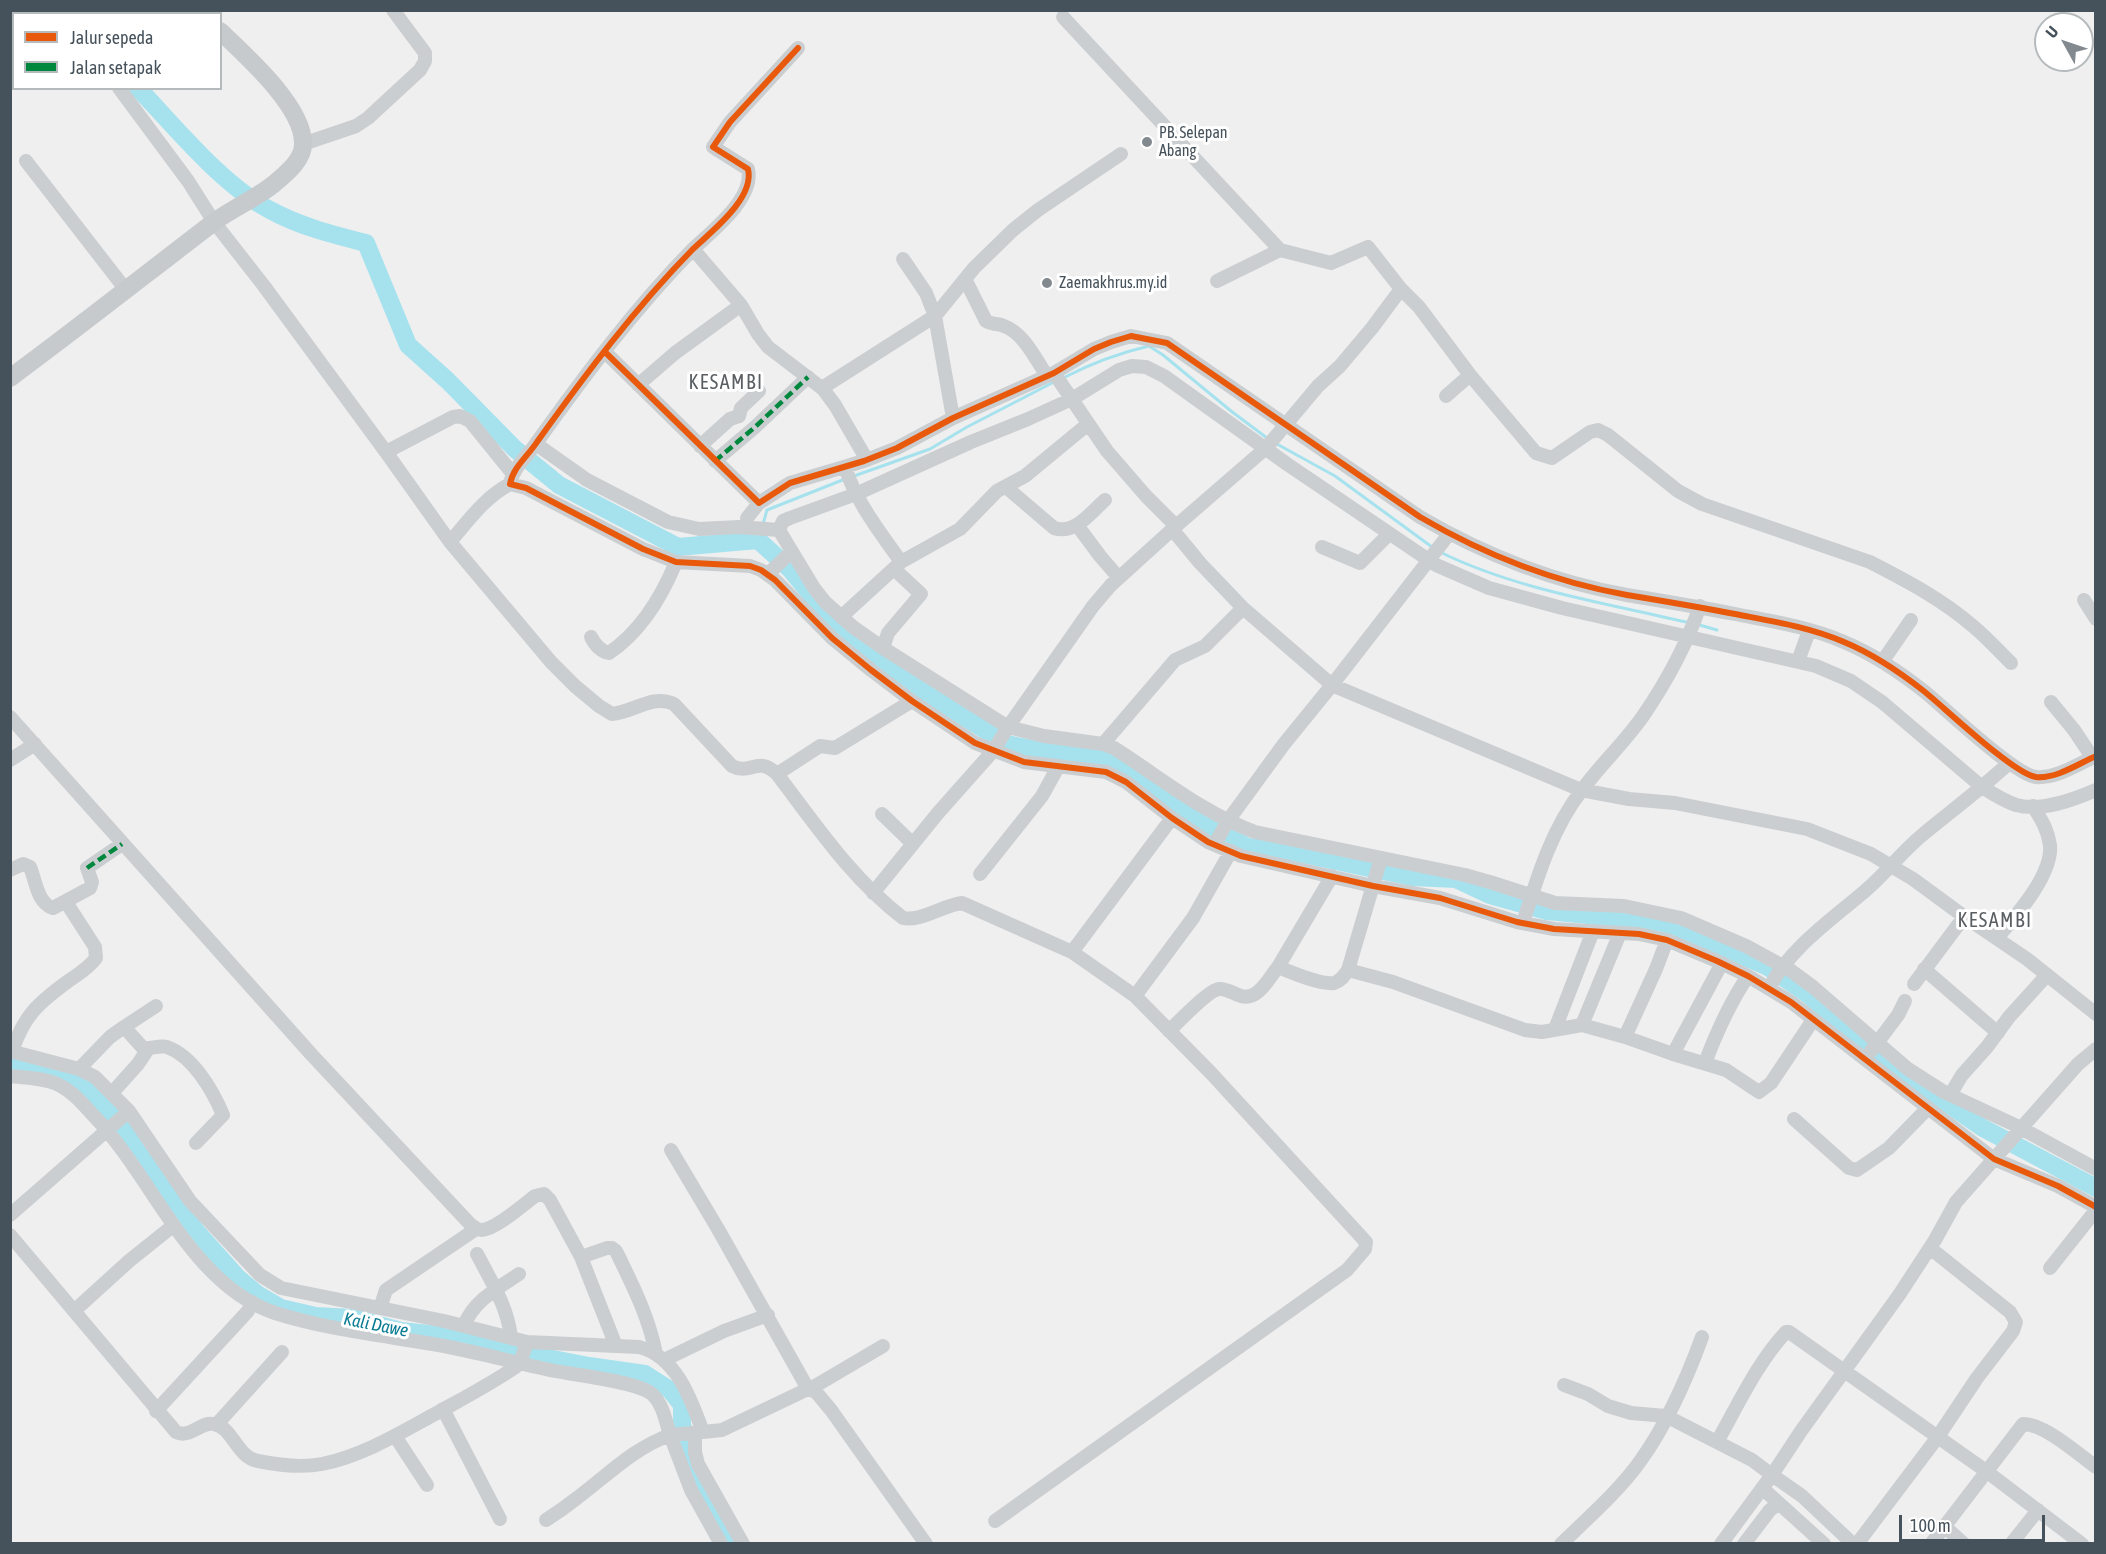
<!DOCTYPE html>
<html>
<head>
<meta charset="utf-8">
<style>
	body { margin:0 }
	#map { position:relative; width:2106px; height:1554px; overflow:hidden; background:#f0efef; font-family:"Asap Condensed",sans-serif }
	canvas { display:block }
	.frame { position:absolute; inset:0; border:12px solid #46525b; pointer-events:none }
	.legend { position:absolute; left:12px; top:12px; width:210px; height:78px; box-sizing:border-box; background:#fff; border:2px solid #b5babd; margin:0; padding:8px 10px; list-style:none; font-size:18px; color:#46525b }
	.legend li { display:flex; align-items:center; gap:12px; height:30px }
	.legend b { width:30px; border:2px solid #b5babd }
	.north { position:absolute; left:2034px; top:12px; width:60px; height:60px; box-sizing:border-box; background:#fff; border:2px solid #b5babd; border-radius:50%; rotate:310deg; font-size:16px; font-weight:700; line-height:24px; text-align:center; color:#46525b }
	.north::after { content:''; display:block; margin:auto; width:21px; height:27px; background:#82898f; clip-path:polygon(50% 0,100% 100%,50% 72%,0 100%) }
	.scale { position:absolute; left:1899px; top:1515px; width:146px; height:27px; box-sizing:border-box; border:3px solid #46525b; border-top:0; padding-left:8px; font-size:18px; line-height:21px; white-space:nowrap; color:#46525b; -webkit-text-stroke:4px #fff; paint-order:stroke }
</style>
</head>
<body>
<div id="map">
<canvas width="2106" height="1554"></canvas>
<div class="frame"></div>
<ul class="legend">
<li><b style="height:8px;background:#e8590c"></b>Jalur sepeda</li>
<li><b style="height:8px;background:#00873e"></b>Jalan setapak</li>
</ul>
<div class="north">U</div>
<div class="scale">100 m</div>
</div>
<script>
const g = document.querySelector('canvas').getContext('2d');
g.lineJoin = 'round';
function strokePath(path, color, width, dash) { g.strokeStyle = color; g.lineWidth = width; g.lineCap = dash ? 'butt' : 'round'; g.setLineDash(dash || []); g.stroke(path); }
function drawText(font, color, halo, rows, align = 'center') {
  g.font = font + ' "Asap Condensed",sans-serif'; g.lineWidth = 6; g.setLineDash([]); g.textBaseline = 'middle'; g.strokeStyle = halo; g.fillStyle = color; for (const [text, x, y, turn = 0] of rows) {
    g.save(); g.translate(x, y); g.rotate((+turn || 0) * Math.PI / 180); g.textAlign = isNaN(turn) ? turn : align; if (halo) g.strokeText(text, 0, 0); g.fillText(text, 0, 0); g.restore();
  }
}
strokePath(new Path2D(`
	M1063,378C1090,364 1119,353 1149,346L1163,355L1231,411L1267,438
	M1275,443L1335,476L1432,547
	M854,476L930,449L967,427L1054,382
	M763,524L767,510L845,479
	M1440,552C1517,590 1607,603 1690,623
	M1696,624L1717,630`), '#a6e2ee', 3);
strokePath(new Path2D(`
	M101,10L104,14
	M138,88C175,127 223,186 270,210C299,226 334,235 366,243L408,345L448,381L515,449L559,485L678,547L758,540L790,569L827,614L869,657L1007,744L1042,751L1107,760L1134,769L1204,824L1248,847L1293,852L1412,877L1456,879L1490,895L1547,911L1628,919L1719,946L1768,967L1806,993L1883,1059L1983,1128L2096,1188
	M10,1066L67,1078L90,1092L112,1113L138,1145L156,1174L196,1231L238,1278L257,1294L281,1308L316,1316L353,1318L401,1331L458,1337L507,1350L589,1366L645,1374L670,1390L682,1405V1424L695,1480L732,1544`), '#a6e2ee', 18);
strokePath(new Path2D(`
	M73,10L76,14
	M1063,17L1280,250
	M798,48L730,122L713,147L748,169C755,198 712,231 693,249C635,308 585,375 537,442C528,456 513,467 510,484L526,488L643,549L676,562L750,566L761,570L775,580L832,638L871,670L912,701L975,743L1024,762L1106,772L1126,782L1172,818L1208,842L1241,856L1373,886L1440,898L1517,922L1554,929L1639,934L1667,940L1717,961L1748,976L1791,1002L1994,1159L2058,1186L2096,1207
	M119,88L188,181L214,222L264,286L386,452L450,542C468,521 485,497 510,484
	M303,144L356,126L368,118L420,70L425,61V53L393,10
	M26,161L126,290
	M693,249L741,305
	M903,259L926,293L935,316L953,418
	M965,279L986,321C992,325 998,323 1004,326C1024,333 1036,360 1047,376
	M1217,281L1280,250L1331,263L1368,247L1401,289
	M605,352L759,503L790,483L864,461L897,448L953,418L1054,373L1094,349L1111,342L1131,336L1167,343L1420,517C1485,555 1554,582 1627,595C1663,601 1699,607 1735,614C1771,621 1810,627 1844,642C1873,654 1901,673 1925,692C1947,710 2014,774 2036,777C2056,779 2078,764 2096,756
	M1054,373L1107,451L1146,496L1176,526
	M1470,375L1536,453L1552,458L1590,432L1598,430L1608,435L1678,491L1702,504L1870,562C1907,581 1943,600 1974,627C1987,638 1999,651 2011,663
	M638,385L675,353L741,305L758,334L768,347L823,389L835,405L867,460
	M822,388L935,316L974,268L1013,230L1038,210L1121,154
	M536,444L587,480L668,522L699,529L739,527L779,530
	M700,446L730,419L739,416L741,408L759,391
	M386,452L453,417L460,416L470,421L513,474
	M715,461L754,428L808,377
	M845,467C856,502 880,532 901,562
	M1006,487L1054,528C1075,535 1091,512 1105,500
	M747,518L759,503
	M1077,525L1100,556L1119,578
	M1172,529L1200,563L1243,608L1332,685L1581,790L1629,799L1675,803L1807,829L1871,854L1913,879L1962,915L2027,959L2096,1014
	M779,530L814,588L825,602L853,627L883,648L1008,727L1044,736L1103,744L1114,748C1161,778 1203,813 1255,832L1465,875L1493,883L1555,903L1624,906L1681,918L1746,946L1790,970L1813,987L1908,1069L1944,1092L2017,1126L2096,1169
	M779,530L783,521L790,518L856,494L971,442L1028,419L1072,399L1119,370L1132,366L1146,367L1164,376L1287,464L1436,565L1489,588L1562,608L1816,666L1851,681L1882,702L1982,787C1993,794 2004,801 2016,805C2041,812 2073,800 2096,790
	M450,542L551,662L575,686L599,706L612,714C634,712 652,694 674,704L732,766C751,776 757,755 777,774C816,825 851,878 903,918C920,922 944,905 962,903L1072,952L1135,996L1211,1073L1366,1242L1365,1249L1347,1270L995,1521
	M1322,547L1360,563L1389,534
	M768,574L791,552
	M2084,600L2096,619
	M841,617L901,562L960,529L997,491L1025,476L1088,424
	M591,637C595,645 600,651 609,653C640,632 662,596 676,562
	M883,648L888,633L921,594L894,569
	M1798,661L1809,631
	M1882,662L1911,620
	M2051,702L2074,730L2092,757
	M10,717L311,1054L470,1224C474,1227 477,1230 482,1230C496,1229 523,1205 535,1196L544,1194L550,1200L581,1257L607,1248H612L616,1251C632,1284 649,1317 656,1354
	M1103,744L1175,660L1205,646L1243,608
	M10,760L35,744
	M777,774L820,746L835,748L912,701
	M882,814L913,844
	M1215,844L1227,822L1284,744L1332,685L1449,534
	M10,870L23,864L30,867C36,881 37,903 53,908L90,888L92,882L87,868L122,844
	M980,874L1042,796L1058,767
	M873,893L938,813L993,751L1008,727L1093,606L1111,585L1176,526L1266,448L1318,386L1340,366L1372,328L1401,289L1419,307L1470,375L1446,396
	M1523,923C1537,878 1552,828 1582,790C1601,764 1625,742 1643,716C1667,681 1686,646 1700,606
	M1997,938C2015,917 2053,875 2050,845C2048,830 2041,819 2033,806
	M1667,940L1656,969L1625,1037L1673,1054L1726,1070L1759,1092L1771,1083L1813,1020
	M1072,952L1172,818
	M1278,967L1332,876
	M1924,969L1998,1033
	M1348,970L1393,982L1525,1030L1542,1032L1582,1025L1620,933
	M1914,984L1964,917
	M1769,988C1790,948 1831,920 1865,891C1885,874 1901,853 1921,836C1950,812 1981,789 2009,763
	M1135,996L1193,918L1231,851
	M1582,1025L1625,1037
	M124,1027L156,1006
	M1555,1029L1593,931
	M1169,1031C1178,1022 1209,990 1219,989C1226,988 1234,994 1241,996C1258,1001 1269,978 1278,967C1291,972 1320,985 1334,983C1341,981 1344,976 1348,970L1381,858
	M10,1051L79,1069L95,1077L129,1111L190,1201L260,1275L281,1288L444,1321L527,1342L639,1347C676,1356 691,1399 703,1432L722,1430L808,1389L816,1392L831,1410L926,1544
	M12,1051C24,1016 37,1004 67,982C77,975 89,968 96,958L95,947L66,902
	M1871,1051L1898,1015L1905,1001
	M1673,1054L1722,963
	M1705,1063C1717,1031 1729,1004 1748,976
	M79,1069L110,1037L124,1027L143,1048C151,1049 159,1045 167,1047C193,1056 213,1091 223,1115L196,1143
	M10,1076C26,1078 46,1078 59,1085C73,1092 83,1104 93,1115C152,1175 190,1285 275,1313C332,1331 391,1336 449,1347C485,1354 520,1364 555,1371C577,1375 638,1382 652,1394C663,1404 666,1422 670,1435C632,1449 608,1475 577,1498C567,1506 557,1513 546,1520
	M112,1093L138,1064L148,1049
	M1950,1095L1962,1075L1987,1047L2009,1017L2047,975
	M1794,1119L1849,1168L1857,1170L1889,1148L1928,1108
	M671,1150L718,1229L808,1389
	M10,1215L129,1111
	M10,1235L176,1432C190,1439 201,1421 214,1424C233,1427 236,1457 258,1461C278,1465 302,1468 322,1464C362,1456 400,1433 435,1414C462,1399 489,1385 514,1368L520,1363L527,1342
	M477,1254C491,1281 508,1307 511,1338
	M581,1257L616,1346
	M2050,1268L2096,1210
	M380,1308L386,1290L476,1229
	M74,1311L129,1261L174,1225
	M464,1326C473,1301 498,1288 519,1274
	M664,1360L724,1331L768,1315
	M1564,1385L1588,1394L1608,1406L1631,1413L1666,1416L1752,1460L1772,1475L1801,1431L1899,1295L1935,1240L1956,1202L2078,1064L2096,1049
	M810,1389L883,1346
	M443,1409L500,1519
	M156,1411L248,1311L252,1302
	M217,1424L282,1352
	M703,1432L670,1435L691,1490L721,1544
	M695,1433V1452L698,1464L743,1544
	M395,1436L427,1485
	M1717,1442C1738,1405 1757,1363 1786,1332H1789L1986,1471L2082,1544
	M1762,1488L1824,1544
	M1944,1526L1964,1544
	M1561,1544C1587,1519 1620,1490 1641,1460C1666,1425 1687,1378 1702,1337
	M1721,1544L1772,1475L1802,1496L1853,1544
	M1744,1544L1770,1510L1778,1504
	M1857,1544L1937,1438L1977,1378L2013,1331L2016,1322L2010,1312L1930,1248
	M1931,1544L2023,1424C2045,1424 2078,1454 2096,1467
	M2011,1544L2038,1510`), '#cbced0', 14);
strokePath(new Path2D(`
	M207,10V14
	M10,378C79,327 146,274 214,222C233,208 257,198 275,183C287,173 304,159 303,143C303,106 246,56 220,31`), '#c6cacd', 18);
strokePath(new Path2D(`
	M715,461L754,428L808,377
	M87,868L122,844`), '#00873e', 4.5, [9, 4.5]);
strokePath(new Path2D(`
	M798,48L730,122L713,147L748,169C755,198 712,231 693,249C635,308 585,375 537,442C528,456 513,467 510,484L526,488L643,549L676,562L750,566L761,570L775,580L832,638L871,670L912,701L975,743L1024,762L1106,772L1126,782L1172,818L1208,842L1241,856L1373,886L1440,898L1517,922L1554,929L1639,934L1667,940L1717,961L1748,976L1791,1002L1994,1159L2058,1186L2096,1207
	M605,352L759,503L790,483L864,461L897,448L953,418L1054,373L1094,349L1111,342L1131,336L1167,343L1420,517C1485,555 1554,582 1627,595C1663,601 1699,607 1735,614C1771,621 1810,627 1844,642C1873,654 1901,673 1925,692C1947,710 2014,774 2036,777C2056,779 2078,764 2096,756`), '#e8590c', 6);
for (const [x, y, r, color] of [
	[1147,142,6,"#82898f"],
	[1047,283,6,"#82898f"]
]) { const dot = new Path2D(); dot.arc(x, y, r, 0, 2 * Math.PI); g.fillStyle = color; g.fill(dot); strokePath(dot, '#fff', 2); }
drawText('16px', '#46525b', '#fff', [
	["PB. Selepan",1159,133],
	["Abang",1159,151],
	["Zaemakhrus.my.id",1059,283]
], 'left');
drawText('italic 18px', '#0b7c93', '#fff', [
	["Kali Dawe",376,1325,11]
]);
g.letterSpacing = '1.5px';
drawText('20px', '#5a5f63', '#fff', [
	["KESAMBI",726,383],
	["KESAMBI",1995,921]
]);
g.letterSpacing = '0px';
</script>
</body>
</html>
